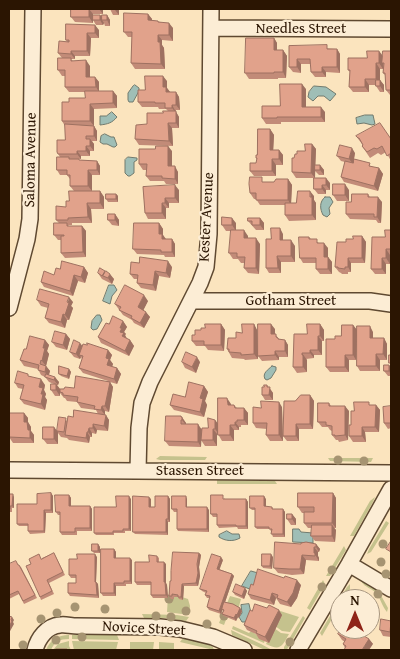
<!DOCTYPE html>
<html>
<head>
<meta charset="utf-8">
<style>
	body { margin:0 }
	#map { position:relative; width:400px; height:659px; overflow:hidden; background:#fbe4be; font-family:"Gentium Book Plus",serif }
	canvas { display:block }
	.frame { position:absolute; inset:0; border:10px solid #2b1502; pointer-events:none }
	.north { position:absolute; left:330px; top:589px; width:50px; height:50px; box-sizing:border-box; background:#fcedd5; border:1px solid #a89781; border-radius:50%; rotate:0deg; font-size:14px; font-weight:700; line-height:20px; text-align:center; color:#2b1502 }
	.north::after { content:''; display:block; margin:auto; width:18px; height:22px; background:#8f2418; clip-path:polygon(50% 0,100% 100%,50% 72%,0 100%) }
</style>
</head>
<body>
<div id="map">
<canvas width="400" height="659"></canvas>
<div class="frame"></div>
<div class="north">N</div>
</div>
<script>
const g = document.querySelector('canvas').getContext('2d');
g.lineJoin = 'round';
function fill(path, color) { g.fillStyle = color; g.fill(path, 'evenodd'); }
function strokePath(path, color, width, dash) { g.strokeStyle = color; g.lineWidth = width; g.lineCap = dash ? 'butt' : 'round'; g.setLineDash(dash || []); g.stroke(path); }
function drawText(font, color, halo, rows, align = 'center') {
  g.font = font + ' "Gentium Book Plus",serif'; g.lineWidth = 4.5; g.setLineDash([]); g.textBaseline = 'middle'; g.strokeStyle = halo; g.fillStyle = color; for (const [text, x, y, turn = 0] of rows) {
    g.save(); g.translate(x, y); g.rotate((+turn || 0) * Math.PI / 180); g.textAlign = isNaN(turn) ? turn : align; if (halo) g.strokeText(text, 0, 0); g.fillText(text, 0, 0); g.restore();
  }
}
fill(new Path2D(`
	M160,456L207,457L205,460H160L156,459Z
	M328,458H373L371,462L330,461Z
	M217,480L275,481L277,484H217Z
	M375,497L373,502L354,536H350L370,501Z
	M386,521L389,523L371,552L367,554L369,549Z
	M344,546L346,550L330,576H326Z
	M323,580L325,584L310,610L307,608Z
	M361,581L378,590L388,608L387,612C382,606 381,600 377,594C372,588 365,588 361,581Z
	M350,584V589L344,599H340V605L322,636L320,633L347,587Z
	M168,596L182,597L188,599L190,606L189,615L167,612Z
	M230,596L241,599L238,610L227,617L224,625L219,623Z
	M274,609L299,617L290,632L282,631L275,626Z
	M142,614L177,615L189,617L186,621L166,618H144Z
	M303,616L305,618L288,648L286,650H284V647Z
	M233,626L249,633L251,631L265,640L264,643L232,629Z
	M274,628L281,633L289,634C282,647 280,651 266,644Z
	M231,630L261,644L272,650H265L232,635Z
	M69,635V639C60,639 54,642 51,650H46C50,640 58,635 69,635Z
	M72,635H117L119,640L72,639Z
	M183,638L210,645L213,647L214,650L180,642Z
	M69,641V646L71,650H53L58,644Z
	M72,641L118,642L116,650H74Z
	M130,642H154L153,650H130Z
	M159,642L174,643V650H159Z`), '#c5c28d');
const water = new Path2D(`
	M135,85L139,88V91L133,102H129L128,100V93L133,86Z
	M314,86L326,87L336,94L330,101L324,96H318L313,101L308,97L309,92Z
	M112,112L117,117C112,123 108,124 100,125V116H106Z
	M365,115H373L375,124L372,125L364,123L357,124L356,118Z
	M105,134L111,137H114L117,145L115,147H113L107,144H103L100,142L101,136Z
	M128,157L137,158V160L134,162V173L130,176H128L125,173V160Z
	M325,197H330L333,202L329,208L330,214L327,217L323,215C320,209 319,202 325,197Z
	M109,285H114L117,290L112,296L110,304L103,301Z
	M97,315H100L102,320L97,329L93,330L91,328L92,321Z
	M272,366L276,367V370L271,378L267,380L265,379C262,373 268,370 272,366Z
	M293,529H299L301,532L313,533V543L293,542Z
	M227,531L232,534H239L240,538C233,542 225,541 219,537V535Z
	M251,571L258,573L252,590L242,586Z
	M249,604L251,613L245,622H242L239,617L242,613L241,605Z`);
fill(water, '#9fbeb6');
strokePath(water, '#717a6e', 1);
const minor = new Path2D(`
	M211,28L391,29
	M191,301H370L391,304
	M9,308L27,239L30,219L33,9
	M9,470L391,473
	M138,471L139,428L142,403L150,382L200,283L206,267L209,234L211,9
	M349,564L391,589
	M35,650C38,638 47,626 60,625C65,624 71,626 77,626L160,627L180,629L213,637L244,650
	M298,650L349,564L391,489`);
strokePath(minor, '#5f4931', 18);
strokePath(minor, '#fcedd5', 15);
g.fillStyle = '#a69472';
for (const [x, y] of [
	[338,460],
	[364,461],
	[383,544],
	[381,562],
	[332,570],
	[386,574],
	[322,587],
	[378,594],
	[169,599],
	[75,607],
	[105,609],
	[186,611],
	[57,613],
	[156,616],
	[224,616],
	[171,617],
	[41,619],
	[207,624],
	[82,637],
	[56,640],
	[290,642],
	[23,645]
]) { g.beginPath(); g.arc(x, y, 4.5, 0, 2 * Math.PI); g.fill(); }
fill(new Path2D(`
	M70,9H103V14H93V15H100L102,17L107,15L110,20V26H105L104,23L103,25H96L93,20V23L75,22L71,17V11Z
	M110,9H118L119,10V15H113Z
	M148,14L152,19V20L160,22L173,28V41L162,40V45L164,48L165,69H135L131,63L132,37H128L124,32Z
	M66,24L99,30V38H91L90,56H75V59H71L73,61L90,66V77H95L99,82V91H113L117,96V108L94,109V126L97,131V141H92L94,144V151H90V156H81V159H79V160L97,161L100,166V175H92V191H100L104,197V209H91L92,223H72V225H68L69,226H82L86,231V257L65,258L61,253V240H58L54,235L59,223L56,220L66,207L74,191L70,186V179L67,175H60L57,170L60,157L57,152L65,140V126L62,121L69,102L85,98V92H69L65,87V76H62L58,70L62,58L58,53L67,42L66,40Z
	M274,38L277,43V50H283L287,56L286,78H278V79H249L245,73Z
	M289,46L337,49L340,54V73L326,72V77H315L311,72V64H301V73L293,72L289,67Z
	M391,51V95H390L386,90L385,75L383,73V63V69H380V80L384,85V92H380L376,86V85H369V92H353L349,87L350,72L348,70L367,58L383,56Z
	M167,81V88L170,92H176L179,97L180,110H176V112L179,117V128H172L173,146L139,145L135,139L147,124L168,111L166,109H159L158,107H142L138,102L145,90Z
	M306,89V107L325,112V122H281V124H266L262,118Z
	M270,129L274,135L273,150H279L283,155V165H276V176H254L250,171L256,163L257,159L256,158Z
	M356,136L391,139V161L386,152L381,155L378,153L370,158L362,146L363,145L362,144Z
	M312,144L316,149L315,165H320L324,170V175H319L315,171V178L330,183V190H326V194H318L314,189V178H296L292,172L294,158L297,154L305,151Z
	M172,151V166L178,172V184H166L164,181H150L146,176L147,170H143L139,164Z
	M355,153L354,159L373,167L379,168L383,174L378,191L344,182L341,177L345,162L341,161L337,156Z
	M288,179L292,185L291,203H296L314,196V200L316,203V220L289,221L285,215V205H260L256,199H254L250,193L265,182H274Z
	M143,187L179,190V203H169V208H166V219H148L145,213Z
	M349,190V201H337L333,195Z
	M116,194L118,196V202H108L106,199Z
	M368,194L370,197L382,202L381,223H378L376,220L350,219L346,214L351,202Z
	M115,214L119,220V226L112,225L108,220Z
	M260,218L264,223V230H256L248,221Z
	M159,223L163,229V235L165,239H172L175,244V257H165L164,255L137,254L133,249Z
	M236,223V230L248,236V238L260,244L259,274L248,273L244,268V263H241L238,259H233L229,253L231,231H226L222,225Z
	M391,230V255H390V264H386V274H375L371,269L385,237Z
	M283,234V240L295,246V262H281V273H269L266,268L271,239Z
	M362,236L366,242L365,263H351V272H348V274H342L341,273L339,272L335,267L346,242Z
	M309,237L311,239L319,243L328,248V257L332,262V274H320L316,269V263H303L300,258Z
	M84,267L88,273L85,283L78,281L73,296L44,287L41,282L54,275L60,269Z
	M172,267L170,278L159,276L156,291L141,288L137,283V279H134L130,274Z
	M105,272L114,279L112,284L102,279L98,273Z
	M37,300L73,302L71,306L73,308L69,320H67L65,328L49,323L45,318L48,308L41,306Z
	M148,301L143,310L150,317L144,328L134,323L132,320L123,315L115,304Z
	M123,321L127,327L124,332L126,334L125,335L127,339L130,340L134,346L129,356L101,343L98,337L109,324Z
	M221,324L225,330L224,351L208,350L205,346H196L192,341L195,335L205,328Z
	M254,324L257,330L258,359L245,360L244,359L232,358L227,349L236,338Z
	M320,324L324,330V341H322V355H314V358L306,359L307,360V372L297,373L293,367L307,334Z
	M353,325L357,330L356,360H349V372H330L326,367L335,339L341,336Z
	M275,329V334L279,339L285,340L288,345V357H279V360L262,361L258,356Z
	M373,332V338H384L387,344V360H380V371H360L357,366Z
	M66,334L70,339L67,350L56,347L52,342Z
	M45,340L49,345L47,351L49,354L46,366L50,371L49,375L59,382L58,385H57L60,389L74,388L108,381L83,373L79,368L82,359L81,357L80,359L74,357L70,352L82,346L108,350L112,355L110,360L113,364L112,367L117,368L121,374L117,384L110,382L113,387L109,412L105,411V415L109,420L108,431L97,430L96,434L92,433V437H90L89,443L69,440L67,438L61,437L58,433V444H47L43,439L57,431L67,420L73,417L98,414L96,410L81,408L77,402L67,401L65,398H64L60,393V396H55L51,390L54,384L49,382L45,377L41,375L38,369L24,366L20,360L26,349Z
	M182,362H200L196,373L185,368Z
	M389,365L391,368V376H388L384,371Z
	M69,369L71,372L69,379L61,376L59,374Z
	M30,376L45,385L44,390L46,394L45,397L47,400L45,410L24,404L20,399L23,389L18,388L15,383Z
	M204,386L208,392L205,401L207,405L204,417L174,410L170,405Z
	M269,387L273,393V400H265L262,395Z
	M310,395L314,401L313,429H299V441H287L283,436L295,401Z
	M329,403L331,406L349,411L348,440L339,442L338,440H336L332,435V431L330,430L328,427H322L318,422Z
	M231,404V405H234L237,408H244L248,413V425H241V427H239V430H234V441H222L218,434H217V446H205L201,440V447L169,446L165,441L182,417L186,423V424L202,429L208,428L215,420L218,424Z
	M371,405H376L380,410L379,432H365L366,442H353L349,436L354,411Z
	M391,406V428L388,429L384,423Z
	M282,407L283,441H270L266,435L267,429L256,428L253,423L261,408Z
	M24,413L28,418V422L31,427V431L34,435V443H13L9,437Z
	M51,493L53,496V513H46L45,533L30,534L28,531V526H19L17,524L37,504Z
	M333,493L336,498V528H334L336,530L335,542L315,541L311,536L312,528H308L304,523V513H302L298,507Z
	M9,494L14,497V508H12V512H9Z
	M69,495L71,498V506H90L92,509V531H77V535H62L60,532V515H58L56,512Z
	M168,496L170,499V522H168V535L135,534L133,532L151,499V507H155Z
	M225,498V499H246L248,502V529H238L237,527L219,528L217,525V517H213L211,514Z
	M131,499V531H125V533H114V535H96L94,533L116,507Z
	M187,499V507L209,510V532L178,531L177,529V512H174L172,509Z
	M266,499V507H272L273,509H283L285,512V537H273L270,529H257L255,527V510H252L250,508Z
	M292,514L296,519V525H291L287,519Z
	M98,544L100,547V553H94L92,551Z
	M301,544H316L320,549L319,552H318V556L319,558V561L306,560L304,574L292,575L278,573L274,568Z
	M114,549L116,552V558L132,560V584H126V586H116V596H103L101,593Z
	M54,553L65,575L49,583L54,594L41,600L40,597L42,558Z
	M199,553L201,555L199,567L200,576L198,586H184L183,600L179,599L178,597H174V599H171L169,596L171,581Z
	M157,556L159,558V562L166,564V583L167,585L168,598H153L151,595V585H137L135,582L149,562Z
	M97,557L96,582L98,584L99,598L70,596L68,593L76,583V578H71L69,575L77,559Z
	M273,557L272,569L263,568L262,566Z
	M223,560L219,569L232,574L234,576L225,602L240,608L242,611L239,618L238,617L236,621L224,616L222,614L223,611L222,610L221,614L209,610L207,607L210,598H207L205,595L206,593L202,591L200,589Z
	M9,564L18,565L21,567L37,598L24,604L19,594L9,599Z
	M253,585H301L297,598L291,607L280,604L276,598L274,605L251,599L248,594Z
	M245,588L247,591L244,599L235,595L233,592Z
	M267,608L282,615L269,643L259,639L256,634L247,630L244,625L252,611Z
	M391,621V637L383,636L380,630Z
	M338,634L369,639L373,644L345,648L343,644L345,642L342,640Z`), '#c28b78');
fill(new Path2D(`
	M89,9L93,14V23L89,17Z
	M99,9H103V14Z
	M115,9H118L119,10V15L115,10Z
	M148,14L152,19V26L148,20Z
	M100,15L104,20H102L104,23L103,25L100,20Z
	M107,15L110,20V26L107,20Z
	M169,23L173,28V41L169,35Z
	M95,25L99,30V38L95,33Z
	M87,33L91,38L90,56L87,51Z
	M158,35L162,40V45L164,48L165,69L161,64L158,42Z
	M274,38L277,43V56L274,50Z
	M337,49L340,54V73L337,67Z
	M283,50L287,56L286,78L283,72Z
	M71,51L75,56V59L71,54Z
	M379,51L383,56V69L379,63Z
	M297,59L301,64V73L297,67Z
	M86,60L90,66V82L86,77Z
	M376,63L380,69V85L376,79Z
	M322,67L326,72V77L322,72Z
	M163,76L167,81V88L170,92V97L163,87Z
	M95,77L99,82V92L96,87Z
	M365,79L369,85V92L365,87Z
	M380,80L384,85V92L380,86Z
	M302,84L306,89V112L302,107Z
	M113,91L117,96V108L113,103Z
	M176,92L179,97L180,110L176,105Z
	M90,104L94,109V126L97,131V141L94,136V126L90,121Z
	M172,105L179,117V128L176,123V113L172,108Z
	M321,107L325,112V122L321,117Z
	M168,123L172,128L173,146L169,141Z
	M270,129L274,135L273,155L270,150Z
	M90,139L94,144V151L90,146Z
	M312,144L316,149L315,178L311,173Z
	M86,146L90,151V156L86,151Z
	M168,146L172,151V172L168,166Z
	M352,148L355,153L353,164L349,159Z
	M279,150L283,155V165L279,159Z
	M77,151L81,156V159L77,154Z
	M272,159L276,165V176L272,171Z
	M97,161L100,166V175L97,170Z
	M320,165L324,170V175L320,170Z
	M175,166L178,172V184L175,179Z
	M379,168L383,174L378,191L374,186Z
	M88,170L92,175V191L88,186Z
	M326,178L330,183V190L326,185Z
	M288,179L292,185L291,205L288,200Z
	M345,184L349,190V201L345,195Z
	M175,185L179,190V203L175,198Z
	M322,185L326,190V194L322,189Z
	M100,191L104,197V209L100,203Z
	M310,191L314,196V200L316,203V220L312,215Z
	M116,194L118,196V202L116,199Z
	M378,197L382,202L381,223L377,217Z
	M165,198L169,203V208L165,203Z
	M87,203L91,209L92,223L88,217Z
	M162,203L166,208V219L162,213Z
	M115,214L119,220V226L115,220Z
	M232,218L236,223V231L232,225Z
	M260,218L264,223V230L260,225Z
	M159,223L163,229V235L166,239V244L159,234Z
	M82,226L86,231V257L83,252Z
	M280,228L283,234V246L280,240Z
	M244,230L248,236V243L244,238Z
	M362,236L366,242L365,263L362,258Z
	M256,238L260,244L259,274L256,268Z
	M172,239L175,244V257L172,252Z
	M291,240L295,246V262L291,256Z
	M324,243L328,248V257L332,262V274L328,269L324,257Z
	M386,249L390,255V264L386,258Z
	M277,256L281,262V273L278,268Z
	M348,258L351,263V272L348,267Z
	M382,258L386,264V274L382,269Z
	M168,261L172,267L170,278L166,273Z
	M84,267L88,273L85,283L81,277Z
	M155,271L159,276L156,291L153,285Z
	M110,274L114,279L112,284L108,278Z
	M74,275L78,281L73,296L70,291Z
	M144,295L148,301L142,313L138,307Z
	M69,297L73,302L71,306L73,308L69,320L65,315Z
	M146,312L150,317L144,328L140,323Z
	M63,314L67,320L65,328L61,322Z
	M123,321L127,327L124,332L126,334L125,335L127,339L122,336L120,332V328Z
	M221,324L225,330L224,351L221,345Z
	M254,324L257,330L258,359L254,354Z
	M271,324L275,329V340L271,334Z
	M320,324L324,330V341L320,336Z
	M353,325L357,330L356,360L353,355Z
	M370,326L373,332V344L370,338Z
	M66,334L70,339L67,350L63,345Z
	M318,336L322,341V355L318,350Z
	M384,338L387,344V360L383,354Z
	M45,340L49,345L47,351L49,354L46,366L42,361L43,348Z
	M130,340L134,346L129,356L125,351Z
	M285,340L288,345V357L285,351Z
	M80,343L84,348L79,355L81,357L80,359L76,354Z
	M108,350L112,355L110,360L113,364L110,371L107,365L106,358Z
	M310,350L314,355V358L310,353Z
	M275,351L279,357V360L275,355Z
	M302,353L307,360V372L303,367Z
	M376,354L380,360V371L376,366Z
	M345,355L349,360V372L345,367Z
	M197,357L200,362L196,373L192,367Z
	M389,365L391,368V375L389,371Z
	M46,366L50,371L48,377L45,372Z
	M117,368L121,374L117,384L114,379Z
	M69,369L71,372L69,379L67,376Z
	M55,377L59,382L58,385L54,380Z
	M41,379L45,385L44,390L46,394L45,397L47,400L45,410L41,404V394L39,387Z
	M110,382L113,387L109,412L105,406Z
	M56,384L60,389V396L56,390Z
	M267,385L273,393V400L269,395Z
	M204,386L208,392L205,401L207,405L204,417L200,412V398Z
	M310,395L314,401L313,429L310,424Z
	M227,398L231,404V410L228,405Z
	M279,402L282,407L283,441L279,435Z
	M376,405L380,410L379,432L375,427Z
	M102,406L105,411V415L101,410Z
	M345,406L349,411L348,440L345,435Z
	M244,408L248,413V425L244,420Z
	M24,413L28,418V422L31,427V431L34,435V443L30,438L24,422Z
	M106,415L109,420L108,431L104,426Z
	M181,416L186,423V425L182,420Z
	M215,420L219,425V434L215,429Z
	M235,422L239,427V430L235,425Z
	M93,424L97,430L96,434L93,428Z
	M198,424L202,430L201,447L198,442Z
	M296,424L299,429V441L296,436Z
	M230,425L234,430V441L230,435Z
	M54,427L58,432V444L54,439Z
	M362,427L365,432L366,442L362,436Z
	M89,428L92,433V437L88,432Z
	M213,429L217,434V446L213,440Z
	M87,432L90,437L89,443L86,438Z
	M51,493L53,496V513L51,510Z
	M333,493L336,498V528L332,523Z
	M13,494L14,497V508L12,506Z
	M69,495L71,498V509L69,506Z
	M129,496L131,499V531L129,529Z
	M168,496L170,499V522L168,519Z
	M186,496L187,499V510L186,507Z
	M264,496L266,499V509L264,506Z
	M149,497L151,499V510L149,507Z
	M246,499L248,502V529L246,526Z
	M90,506L92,509V531L90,528Z
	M207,507L209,510V532L207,529Z
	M283,509L285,512V537L283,534Z
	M44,510L46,513L45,533L44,531Z
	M292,514L296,519V525L292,519Z
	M166,519L168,522V535L166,532Z
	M332,525L336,530L335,542L332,536Z
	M98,544L100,547V553L98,551Z
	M316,544L320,549L319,552L316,547Z
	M314,547L318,552V556L319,558V561L314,553Z
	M114,549L116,552V560L114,558Z
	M199,553L201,555L199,567L200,576L198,586L196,583Z
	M95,554L97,557L96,582L98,584L99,598L97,595L95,582Z
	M271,554L273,557L272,569L270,566Z
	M302,555L306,560L304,574L300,569Z
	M221,557L223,560L219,571L217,569Z
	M130,558L132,560V584L130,581Z
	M164,562L166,564V583L167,585L168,598L166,595L164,582Z
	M232,574L234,576L221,614L219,611Z
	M297,580L301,585L297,598L291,607L287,602Z
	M114,583L116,586V596L114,593Z
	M182,584L184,586L183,600L181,597Z
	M245,588L247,591L244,599L242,596Z
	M272,593L276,598L274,605L270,600Z
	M240,608L242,611L239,618L237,615Z
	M377,609L379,611L376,616L377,617L373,624L371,621Z
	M279,610L282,615L269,643L265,637Z
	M236,614L238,617L236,621L234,618Z
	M12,617L14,620L13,622L14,624L9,633V627Z
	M364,629H367L365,633L363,630Z
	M369,639L373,644L369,650H362Z`), '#9e7161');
const building = new Path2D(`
	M71,9H89V17H71Z
	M124,13L148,14V20L158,21V22L169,23V35H158V42H160L161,64L131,63L132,32H124Z
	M93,15H100V20H93Z
	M102,15H107V20H102Z
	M66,24L95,25V33H87V51H71V54L58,53L59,41L69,42V40H66Z
	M246,38H274V50H283V72H274V73H245Z
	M327,45V49H337V67H322V72H311L310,59H297V67H289V46Z
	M367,51H379V63H376V79H365V87H349L350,70H348V58H367Z
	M383,51H391V90H386L385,73H383L384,63H382Z
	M58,58H71V61L86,60V77H95L96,87H65V70H58Z
	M145,76H163V87H166V92H176V105H172V108H165V103H155V102H138V90H145Z
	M376,80H380V86H376Z
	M280,84H302V107H321V117H277V118H262V106H280Z
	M85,91H113V103L90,104V121H62V102H69V98H85Z
	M163,111H176V123H168L169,141L135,139L136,125L147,124V113H163Z
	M380,123L391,139V153L387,156L382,146L377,149L374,148L367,152L362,146L363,145L359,138H358L356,136Z
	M65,124L94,126V136H86V139H90V146H86V151H77V154H58L57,152V140H65Z
	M258,129H270V150H279V159H272V171H250V163H256L257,158H256V155H257Z
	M305,144H312L311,173L292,172V158H294L295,154H297V151H305Z
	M340,145L352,148L349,159L337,156Z
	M156,146H168V166H175V179L162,178V176H146L147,164H139V149H155Z
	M57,157H69V159H79V160L97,161V170H88V186H70V175H67V170H57Z
	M354,159L370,163L369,166L379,168L374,186L341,177L345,161L353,163Z
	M315,165H320V170H315Z
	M250,177H262V182H274L276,179H288V200H256V193H250L249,184Z
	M314,178H326V185H322V189H314Z
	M333,184H345V195H333Z
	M175,185V198H165V203H162V213H145L143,187Z
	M69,191H100V203H87L88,217L68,218V220H56V206L66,207V201H69Z
	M298,191H310V197H312V215H285V203H296Z
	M106,194H116V199H106Z
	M352,194H368V197H378L377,217H374V214H346V202H351Z
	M108,214H115V220H108Z
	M222,217L232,218V225H222Z
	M248,218H260V225H252V221H248Z
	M54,223H67V226H82L83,252L61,253V236H64V235H54Z
	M134,223H159V234H162V239H172V252H161V250L133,249Z
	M271,228H280V240H291V256H277L278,268H266V239H271Z
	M231,230H244V238H256V268H244L245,257H237V253H229Z
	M385,230H391V249H386V258H382V269H371L372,237H385Z
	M353,236H362V258H348V267H345V269L338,268V267H335L337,242H346V239H353Z
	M299,237H309V239H317V243H324V257H328V269H316V258H300Z
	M140,257L168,261L166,273L155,271L153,285L137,283L138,275L130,274L131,262L139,263Z
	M62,261L84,267L81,277L74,275L70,291L41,282L44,271L54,275L56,268L60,269Z
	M100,268L105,271L102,276L98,273Z
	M106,271L110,274L108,278L103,276Z
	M125,285L144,295L138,307L146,312L140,323L131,318L132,316L119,310L121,307L115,304Z
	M40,289L69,297L67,302L69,303L65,315L63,314L61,322L45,318L49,304L37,300Z
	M113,316L123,321L120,328H122L120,332L124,333L122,336L130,340L125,351L98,337L106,323L109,324Z
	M205,324H221V345H204V341H192V335H195V330H201V328H205Z
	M242,324H254V354L241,355V353L229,352V349H227L228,338H236V332L242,333Z
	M258,324H271V334H276V337L278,338V339L285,340V351H275V355L258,356Z
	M307,324H320V336H318V350H310V353H302V355H303V367H293L294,334H307Z
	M342,325H353V355H345V367H326V339H335V336H341Z
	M357,326H370V338H384L383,354H376V366H357Z
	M55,331L66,334L63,345L52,342Z
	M30,336L45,340L43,348H45L42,361L41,360L40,364L46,366L45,372L38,370L39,365L20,360L24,349H26Z
	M74,340L80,343L76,354L70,352Z
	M87,343L108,350L106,358L109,359L107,365L117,368L114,379L79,368L83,356L79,355L83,344L87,345Z
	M186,352L197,357L192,367L182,362Z
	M389,355H391V363H389Z
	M384,365H389V371H384Z
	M59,366L69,369L67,376L59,374Z
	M18,371L28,374V376L41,379L39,387L43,388L41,394H43L41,404L20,399L24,385L15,383Z
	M46,374L55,377L54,380L45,377Z
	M76,376L110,382L105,406H102L101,410L94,409L95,406L77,402L78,397L63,395V393L60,392V389H64L65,387L74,388Z
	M189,382L204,386L200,398L203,399L200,412L170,405L173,394L185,397Z
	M51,384H56V390H51Z
	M264,385H267V387H270L269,395H262V387H264Z
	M301,395H310V424H296V436H283L284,401H295Z
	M218,398H227L228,405H234L235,408H244V420H237V422H235V425H230V435H218Z
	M261,401L279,402V435H266L267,423H253V407L261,408Z
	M354,402H369V405H376L375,427H362V436H349V425H351V411H354Z
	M318,403H329V406H345V435L335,436V435H332V426L326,425V422H318Z
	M391,406V423H384L383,407Z
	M74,410L106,415L104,426L93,424V428H89L88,432H87L86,438L65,435L68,416L73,417Z
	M9,413H24V422H27L28,430H30V438L9,437Z
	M166,416H181V417H182V420H181V424H198V442L165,441Z
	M59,417L66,418L64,432L57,431Z
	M208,418L215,420V429H213V440H201L202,428H208Z
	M43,427H54V439H43Z
	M51,493V510H44V531H28V524H17V504H37V494Z
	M298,493H333L332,523H304V512H314V507H298Z
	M9,494H13L12,506H10V509H9Z
	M55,495H69V506H90V528H75V532H60V512H56Z
	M211,495H223V499H246V526H236V525H217V514H211Z
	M116,496H129V529H123V531H113V533H94V507H116Z
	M133,496L149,497V507H155V496H168V519H166V532H133Z
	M172,496H186V507H207V529H177V509H172Z
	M250,496H264V506L272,507V509H283V534H271L272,529H269V527H255V508H250Z
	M287,514H292V519H287Z
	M312,525H332V536H311Z
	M391,541V552L386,549Z
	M275,542L301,544V543L306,542L316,544V547H314V553H315V556L302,555L300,569H289L274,568Z
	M92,544H98V551H92Z
	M101,549H114V558H130V581H124V583H114V593H101Z
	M173,552L199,553L197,564L198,573L196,583L182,584L181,597H178V595L172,594V596H169L170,581H171V571Z
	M54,553L63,572L47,580L52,591L40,597L26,566L31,564L29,559L39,554L41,559Z
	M77,554H95V582H96L97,595L68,593V583H76V575H69V559H77Z
	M212,554L221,557L217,569L232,574L219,611L207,607L210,596L205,595L207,591L200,589Z
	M262,554H271L270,566H262Z
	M149,555L157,556V562H164V582H165L166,595H151V582H135V562H149Z
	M16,561L18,565H19L35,595L23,601L18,591L9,595V564Z
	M258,569L284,578L285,576L297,580L293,593L287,602L277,598L278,595L272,593L270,600L248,594L251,584L253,585Z
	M236,584L245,588L242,596L233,592Z
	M224,602L233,604L240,608L237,615L236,614L234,618L222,614L224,610L222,609Z
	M255,604L267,608L269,605L279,610L265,637L256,633L257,631L244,625L250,610L252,611Z
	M370,604L377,609L374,613L375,614L371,621H370Z
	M9,616L12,617L11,620L12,621L9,627Z
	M381,619L391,621L390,632L380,630Z
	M341,629H353L369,639L362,650H344L346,646L343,644L346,639L338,634Z
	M56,649H67V650H57Z`);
fill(building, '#e1a28b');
strokePath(building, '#9e7161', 1);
drawText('15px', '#2b1502', '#fcedd5', [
	["Needles Street",301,29],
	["Saloma Avenue",31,160,-89],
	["Kester Avenue",207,217,-87],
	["Gotham Street",291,301],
	["Stassen Street",200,471],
	["Novice Street",144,629,3]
]);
</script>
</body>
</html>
